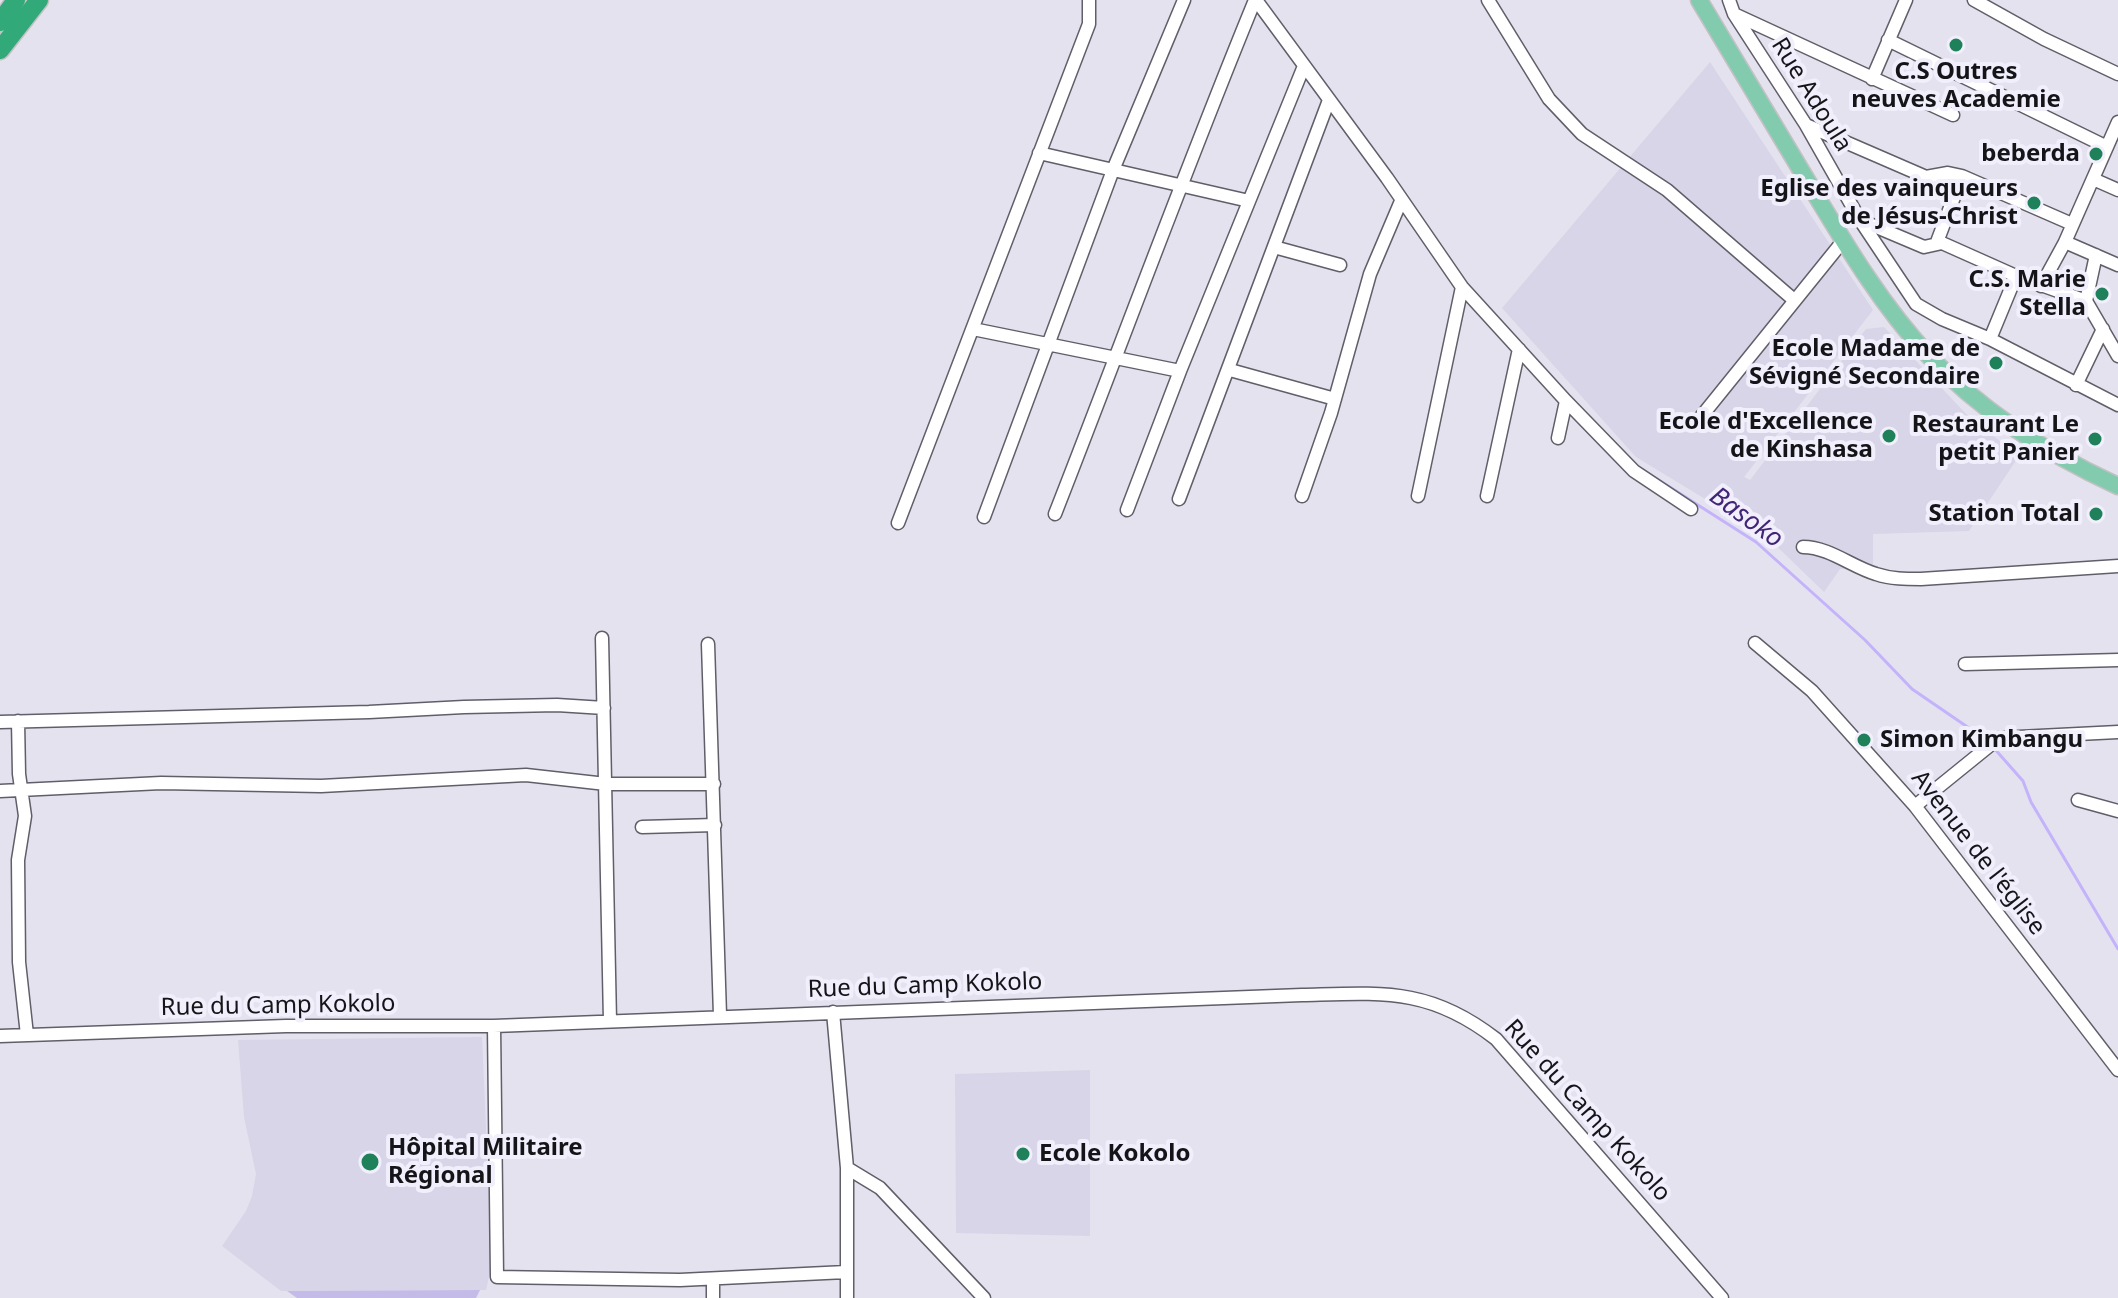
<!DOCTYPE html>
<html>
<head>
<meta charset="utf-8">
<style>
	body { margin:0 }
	canvas { display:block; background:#e4e2ee }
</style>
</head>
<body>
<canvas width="2118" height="1298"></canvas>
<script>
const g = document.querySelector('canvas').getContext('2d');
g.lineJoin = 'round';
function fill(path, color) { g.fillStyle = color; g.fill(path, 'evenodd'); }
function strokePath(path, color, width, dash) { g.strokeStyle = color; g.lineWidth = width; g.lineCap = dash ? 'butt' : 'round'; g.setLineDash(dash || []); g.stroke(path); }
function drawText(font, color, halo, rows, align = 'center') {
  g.font = font + ' "Noto Sans",sans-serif'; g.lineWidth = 8; g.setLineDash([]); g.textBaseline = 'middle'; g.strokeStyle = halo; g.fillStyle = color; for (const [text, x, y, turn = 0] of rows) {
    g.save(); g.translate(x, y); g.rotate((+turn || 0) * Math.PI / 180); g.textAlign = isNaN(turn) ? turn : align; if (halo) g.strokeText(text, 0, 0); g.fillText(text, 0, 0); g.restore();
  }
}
fill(new Path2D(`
	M1710,62L1873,310L1744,477L1750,480L1866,329L1884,327L1969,417L2019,456L1969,531L1873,534V567L1840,569L1824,592L1766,536L1636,457L1502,308Z
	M482,1037L492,1263L486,1290L281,1291L222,1246L246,1211L252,1196L256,1174L244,1117L238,1040Z
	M1090,1070V1236L956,1233L955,1074Z`), '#d8d5e8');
fill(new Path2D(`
	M480,1290L476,1298H297L287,1291Z`), '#c5bbe9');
strokePath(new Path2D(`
	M1643,470L1756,542L1865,640L1912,689L1988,741
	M1993,747L2023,781L2031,802L2118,949`), '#c4b3fb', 3);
const minor = new Path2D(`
	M1256,0L1387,178L1462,287L1566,401L1634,471L1691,509
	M1488,0L1549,99L1582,134L1667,190L1794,300
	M1729,0L1734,14L1806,125L1860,220L1916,304L1942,319L1990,339L2118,405
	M1974,0L2044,39L2118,74
	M1734,14L1953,115
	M1888,40L2107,147
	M1872,79L1906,0
	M1806,125L1926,177L1948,173L1962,176L2072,224
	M1039,153L1249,201
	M2093,179L2118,190
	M1860,220L1924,247L1942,243L2016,276L2086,301L2118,356
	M1937,242L1962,176
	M2065,242L2118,265
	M1274,247L1340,265
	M2041,286L2065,242L2118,122
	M2086,301L2096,255
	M973,329L1180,371L1304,66
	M1990,339L2016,276
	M1230,370L1335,399
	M2076,385L2103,329
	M1696,423L1843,241
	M1558,438L1566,401
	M1302,496L1331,413L1370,274L1401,201
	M1418,496L1462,287
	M1487,496L1519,349
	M1179,499L1329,100
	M1127,510L1180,371
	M1055,514C1122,343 1185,170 1255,0
	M984,517L1113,170L1184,0
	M898,523L1089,24V0
	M1803,547C1829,547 1852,567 1876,574C1891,579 1906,579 1921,579L2118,566
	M602,638L610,1021
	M1755,643L1812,691L1915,806L2118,1070
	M708,644L720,1015
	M1965,664L2118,660
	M18,721L19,774L25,816L18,860L19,962L27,1035
	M0,722L369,712L464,707L557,705L604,708
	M0,791L161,783L321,786L526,775L606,784H714
	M2078,800L2118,811
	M1915,806L1999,738L2118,732
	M642,827L715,825
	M833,1012L847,1168V1298
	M494,1026L497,1277L680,1280L846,1272
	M0,1036L286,1026H494L1302,995C1382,993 1429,987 1496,1039L1722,1298
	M847,1168L880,1188L984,1298
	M713,1279V1298`);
const major = new Path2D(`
	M1699,0C1735,61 1772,121 1808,182C1844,242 1881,305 1929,356C1982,412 2048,454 2118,486`);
const highway = new Path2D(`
	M0,22L16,0
	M0,50L39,0`);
strokePath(minor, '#605e68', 15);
strokePath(major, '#c2c2c3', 19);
strokePath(highway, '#c2c2c3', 21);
strokePath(minor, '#fff', 12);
strokePath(major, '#83cbae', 16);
strokePath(highway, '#31a978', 18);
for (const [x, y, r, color] of [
	[1956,45,8,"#1f815a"],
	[2096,154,8,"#1f815a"],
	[2034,203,8,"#1f815a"],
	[2102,294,8,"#1f815a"],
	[1996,363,8,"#1f815a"],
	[1889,436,8,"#1f815a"],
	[2095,439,8,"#1f815a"],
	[2096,514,8,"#1f815a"],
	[1864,740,8,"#1f815a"],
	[1023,1154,8,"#1f815a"],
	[370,1162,10,"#1f815a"]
]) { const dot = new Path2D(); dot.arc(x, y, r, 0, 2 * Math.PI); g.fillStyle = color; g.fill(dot); strokePath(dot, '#f1effb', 3); }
drawText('bold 24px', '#151519', '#f1effb', [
	["C.S Outres",1956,72,"center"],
	["neuves Academie",1956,100,"center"],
	["beberda",2080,154],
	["Eglise des vainqueurs",2018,189],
	["de Jésus-Christ",2018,217],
	["C.S. Marie",2086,280],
	["Stella",2086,308],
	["Ecole Madame de",1980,349],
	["Sévigné Secondaire",1980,377],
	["Ecole d'Excellence",1873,422],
	["de Kinshasa",1873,450],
	["Restaurant Le",2079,425],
	["petit Panier",2079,453],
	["Station Total",2080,514],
	["Simon Kimbangu",1880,740,"left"],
	["Hôpital Militaire",388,1148,"left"],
	["Régional",388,1176,"left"],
	["Ecole Kokolo",1039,1154,"left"]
], 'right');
drawText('24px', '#151519', '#f1effb', [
	["Rue Adoula",1811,95,58],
	["Avenue de l'église",1978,853,52],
	["Rue du Camp Kokolo",925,986,-2],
	["Rue du Camp Kokolo",278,1006,-1],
	["Rue du Camp Kokolo",1587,1111,48]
]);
drawText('italic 26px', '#422576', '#f1effb', [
	["Basoko",1746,518,36]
]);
</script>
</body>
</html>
